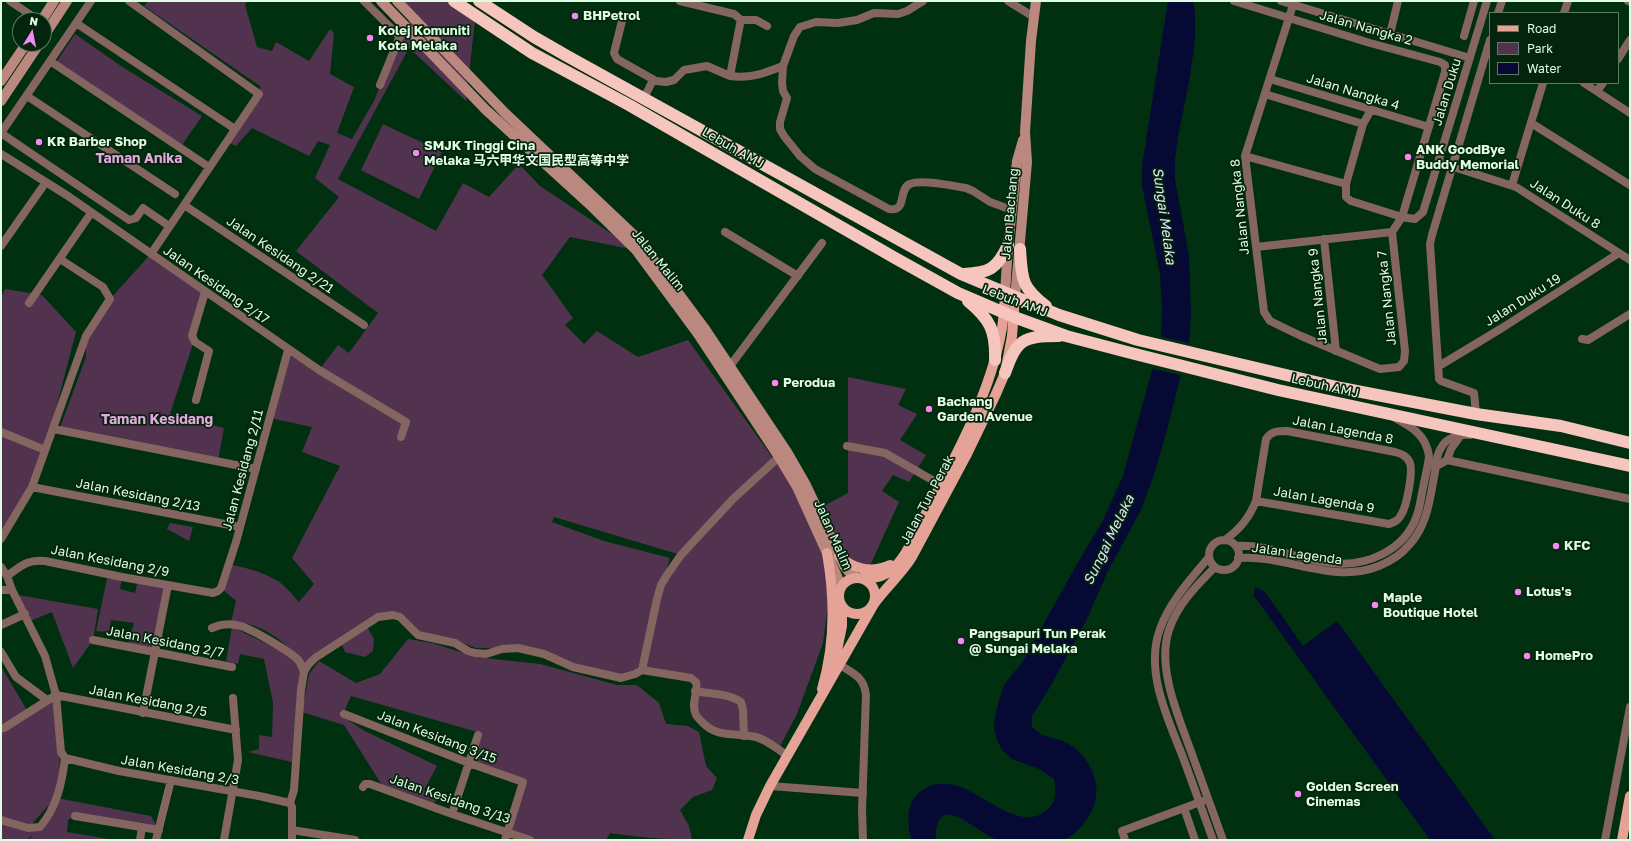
<!DOCTYPE html>
<html>
<head>
<meta charset="utf-8">
<style>
	body { margin:0 }
	#map { position:relative; width:1631px; height:841px; overflow:hidden; background:#003010; font-family:"Golos Text",sans-serif }
	canvas { display:block }
	.frame { position:absolute; inset:0; border:2px solid #defde2; pointer-events:none }
	.legend { position:absolute; left:1489px; top:12px; width:130px; height:72px; box-sizing:border-box; background:#05240d; border:1px solid #5c7b62; margin:0; padding:5px 7px; list-style:none; font-size:12px; color:#defde2 }
	.legend li { display:flex; align-items:center; gap:8px; height:20px }
	.legend b { width:20px; border:1px solid #5c7b62 }
	.north { position:absolute; left:12px; top:12px; width:40px; height:40px; box-sizing:border-box; background:#05240d; border:1px solid #5c7b62; border-radius:50%; rotate:10deg; font-size:11px; font-weight:700; line-height:16px; text-align:center; color:#defde2 }
	.north::after { content:''; display:block; margin:auto; width:14px; height:18px; background:#f589ef; clip-path:polygon(50% 0,100% 100%,50% 72%,0 100%) }
</style>
</head>
<body>
<div id="map">
<canvas width="1631" height="841"></canvas>
<div class="frame"></div>
<ul class="legend">
<li><b style="height:5px;background:#e5a398"></b>Road</li>
<li><b style="height:11px;background:#51334f"></b>Park</li>
<li><b style="height:11px;background:#050934"></b>Water</li>
</ul>
<div class="north">N</div>
</div>
<script>
const g = document.querySelector('canvas').getContext('2d');
g.lineJoin = 'round';
function fill(path, color) { g.fillStyle = color; g.fill(path, 'evenodd'); }
function strokePath(path, color, width, dash) { g.strokeStyle = color; g.lineWidth = width; g.lineCap = dash ? 'butt' : 'round'; g.setLineDash(dash || []); g.stroke(path); }
function drawText(font, color, halo, rows, align = 'center') {
  g.font = font + ' "Golos Text","Noto Sans SC",sans-serif'; g.lineWidth = 3.5; g.setLineDash([]); g.textBaseline = 'middle'; g.strokeStyle = halo; g.fillStyle = color; for (const [text, x, y, turn = 0] of rows) {
    g.save(); g.translate(x, y); g.rotate((+turn || 0) * Math.PI / 180); g.textAlign = isNaN(turn) ? turn : align; if (halo) g.strokeText(text, 0, 0); g.fillText(text, 0, 0); g.restore();
  }
}
fill(new Path2D(`
	M148,1H247L245,5L257,47L272,51L276,42L309,61L330,29L334,33L330,74L354,87L337,133L352,139L374,101L404,26L412,18L397,1H450L475,20L466,101L409,48L338,179L436,231L463,183L489,197L519,164L540,186L636,250L570,237L542,275L573,318L565,325L584,344L597,331L638,357L688,340L775,461L818,509L848,493V377L906,389L898,405L917,414L900,440L926,455L909,482L893,475L882,491L899,502L868,570L848,563L833,567L823,643L797,714L778,750L757,737L707,727L694,706L695,691L691,678L642,670L621,678L544,654L493,648H476L453,639L414,632L393,615L366,625L374,639L373,651L365,657L345,652L341,642L302,668L292,762L248,752L259,749V735L272,737L273,703L264,659L240,654L238,664L226,661L232,627L298,659C284,639 257,621 231,622L236,601L221,588L228,564C243,567 260,571 274,579C284,584 292,594 299,602L314,584L292,558L340,466L302,452L312,427L270,418L288,350L319,370L338,345L349,353L378,313L296,251L339,197L315,178L330,145L318,141L309,156L252,128L236,146L227,142L259,94L260,86L144,6ZM554,517L681,555L662,583L670,558L604,541L552,522Z
	M75,34L124,68L202,116L180,148L55,64Z
	M383,124L442,152L419,199L361,170Z
	M149,256L205,292L192,347L170,414L224,428L218,461L59,430L86,357V336L110,299Z
	M5,289L42,295L76,332L45,450L32,487L1,535V298Z
	M170,523L193,527L189,541L167,529Z
	M108,574L122,577L120,589L135,593L138,580L168,585L155,652L127,647L134,623L111,620L109,632L96,631Z
	M18,595L98,609L93,640L73,668L52,612L30,621Z
	M408,639L432,643L476,657L540,664L617,685H637L659,703L666,724L688,726L699,732L706,766L717,778L712,790L693,797L680,810L689,826L692,839C678,841 627,836 610,833L606,840H537L512,831L525,782L474,761L481,733L351,696L342,716L363,730L437,766L424,790L436,800L432,806L382,785L344,725L302,712L309,674L319,661L356,683L380,674Z
	M1,666L28,712L56,695L60,740L59,794L28,828L36,831L57,798L151,816L159,830L75,816L68,820L67,832L115,840H29L34,833L27,840H1Z`), '#51334f');
fill(new Path2D(`
	M1168,1H1193L1195,12V39L1190,77L1178,137L1175,160V179L1189,256L1191,314L1189,343L1164,441L1153,477L1141,510L1108,571L1085,623L1050,687L1032,716V727C1036,730 1040,734 1045,736C1051,738 1059,739 1065,742C1087,752 1103,782 1094,805C1090,818 1076,837 1062,840C1050,841 1035,840 1023,840C1015,840 1003,841 995,839C982,834 959,813 947,815C936,816 936,831 936,840H911C908,825 905,806 918,794C929,784 939,782 954,785C980,790 1019,833 1046,811C1057,802 1056,792 1054,779L1039,769L1012,759L1003,751L997,741L994,728L995,716L999,700L1004,685L1023,661L1077,564L1102,522L1123,476L1161,337L1162,307L1160,274L1142,186V166Z
	M1255,587L1264,591L1303,646L1337,621L1495,840H1430L1254,596Z`), '#050934');
fill(new Path2D(`
	M1159,336L1191,344L1183,376L1150,368Z`), '#003010');
strokePath(new Path2D(`
	M10,1L38,20
	M129,1L259,94L151,254
	M364,1L400,37
	M680,1L734,14L741,20L740,24L730,76C750,79 765,73 783,66L794,36L800,27L816,22L838,23L857,20L874,13L898,14L907,11L923,1
	M1008,1L1034,17
	M1234,1L1370,43L1440,62L1445,65V72L1402,217L1392,232
	M1281,1L1470,58
	M1628,1L1630,2
	M1293,5L1245,156L1264,312L1270,321L1301,336L1380,369L1399,367L1404,361L1405,351L1392,232
	M1498,13L1502,1
	M1564,13L1568,1
	M623,17L614,53L617,59L656,81L666,82L674,80L684,70L707,66L730,76
	M741,20H756L767,26
	M76,23L235,129
	M1390,34L1398,1
	M1464,36L1474,1
	M1618,59L1630,40
	M50,61L209,167
	M783,66L782,83L783,91L787,98L780,122V129L784,136L800,156L815,169L889,209C908,212 897,190 910,184C922,179 953,186 966,188L973,191L990,202L1012,210
	M1270,79L1429,127
	M1584,83L1630,113
	M380,85L404,26
	M1597,91L1603,83
	M1265,94L1363,124
	M27,96L175,194
	M644,98L653,80
	M1371,110L1363,124L1346,184V197L1351,201L1402,217L1415,219L1423,212L1487,1
	M1531,123L1630,185
	M1,133L129,220L136,218L143,208L169,226
	M1,133L91,1
	M1,154L68,196L319,370L406,422L401,437
	M1245,156L1346,184
	M1438,162L1516,187L1630,260
	M1512,185L1543,83
	M184,205L364,325
	M725,232L798,276
	M1324,239L1336,351
	M1,246L46,182
	M1256,247L1392,232
	M29,303L91,213
	M1582,339L1588,340L1630,314
	M730,366L822,243
	M1439,366L1502,328L1619,253
	M196,400L209,351L195,342L192,336L205,292
	M1476,414L1474,393L1441,381L1439,379L1430,244L1432,235L1490,40
	M54,429L256,469
	M1,432L45,450
	M847,446L885,453L941,485
	M1447,460L1451,449L1461,435
	M1435,467L1447,460L1630,499
	M32,487L240,527
	M1,539L32,487L86,336L110,299L103,287L60,259
	M1225,540C1240,529 1249,518 1256,501L1266,439C1271,431 1278,431 1287,431L1395,452C1402,454 1407,456 1410,463C1413,472 1407,506 1401,515C1398,521 1394,522 1389,524L1256,501
	M1209 555a15 15 0 1 1 30 0a15 15 0 1 1-30 0Z
	M1236,546C1268,544 1299,560 1331,563C1366,567 1405,551 1417,515C1420,507 1421,497 1423,488C1425,477 1428,467 1429,456C1426,435 1412,427 1395,418
	M1209,557C1191,579 1170,601 1160,629C1144,672 1169,721 1184,760C1194,787 1203,813 1213,840
	M1238,558C1287,554 1331,585 1379,566C1391,561 1401,555 1409,545C1428,525 1430,497 1435,472C1436,464 1436,455 1441,448C1446,438 1458,434 1470,435
	M1,567L7,576L12,590L45,656L56,695L61,752L65,758
	M1215,567C1197,585 1177,605 1169,630C1156,669 1180,720 1193,757C1203,785 1213,812 1223,840
	M7,576C21,566 27,559 45,561L122,577L213,593L218,591L221,588L236,542L288,350
	M1,590H12
	M1,625L25,614
	M212,628C221,624 230,623 240,626C250,628 293,653 299,661C301,664 303,669 304,672
	M93,640L232,667
	M1,652L16,677L47,700
	M840,665C854,674 864,677 866,695L862,810L863,840
	M642,670L657,599L661,585L667,575L681,555L733,499L779,457
	M695,691C710,694 728,693 741,702L743,710L744,736
	M143,713L168,585
	M344,714L469,763L523,782L505,840
	M4,728L56,695L236,730
	M65,758L119,771L259,796L290,803
	M770,786L863,793
	M363,787L365,784H370L452,814L530,840
	M1184,808L1195,840
	M452,814L478,735
	M75,816L159,830
	M1,820L28,828L40,827C57,807 62,783 65,758
	M292,830L355,840
	M140,840L142,827
	M156,840L171,780
	M224,840L238,760L233,698
	M292,840V807L290,803L294,790L301,690L304,672L308,665L315,658L378,617L393,615L400,617L418,635L455,643L468,651L475,653L486,654L502,649L518,648L544,654L573,667L621,678L635,674L642,670L691,678L696,682C699,692 690,703 696,715C697,717 700,720 702,722C718,739 736,732 756,737C768,740 778,750 788,756
	M1125,840L1122,831L1203,801
	M1605,840L1630,707`), '#856560', 8);
strokePath(new Path2D(`
	M381,1L486,110L588,203L636,250L698,334L779,457L797,487L827,553L839,581V590
	M397,1L505,113L638,239L705,329L787,452L806,485L844,566L848,571L857,578
	M42,20L54,1
	M44,36L67,1
	M1,81L26,44
	M1,101L39,44
	M1005,294L1008,245L1017,161L1023,140
	M1015,298L1027,162L1025,132L1031,41L1036,1`), '#bb8880', 10);
strokePath(new Path2D(`
	M839,556C854,569 870,574 890,565
	M839 596a18 18 0 1 1 36 0a18 18 0 1 1-36 0Z
	M861,578C872,579 882,578 890,571C907,558 915,533 925,515C955,457 989,397 1001,333C1004,320 1004,307 1005,294
	M833,670L842,626V607
	M822,689C835,645 835,598 827,553
	M748,840L756,815L770,786L874,604C886,587 901,575 912,557L966,456L996,394L1005,373L1012,336L1015,298
	M1622,840L1630,796`), '#e5a398', 10);
strokePath(new Path2D(`
	M454,1L532,53L629,105L895,258L958,293L1014,317L1066,336L1131,353L1278,390L1630,466
	M479,1L534,37L567,56L961,274L1059,315L1138,340L1341,388L1476,414L1561,426L1630,443
	M1020,249C1022,279 1021,287 1046,306
	M964,274C989,273 997,269 1008,245
	M968,301C990,319 996,331 995,360
	M1005,373C1017,339 1023,336 1059,336`), '#f6c5bd', 12);
for (const [x, y, r, color] of [
	[575,16,4,"#f589ef"],
	[370,38,4,"#f589ef"],
	[39,142,4,"#f589ef"],
	[416,153,4,"#f589ef"],
	[1408,157,4,"#f589ef"],
	[775,383,4,"#f589ef"],
	[929,409,4,"#f589ef"],
	[1556,546,4,"#f589ef"],
	[1518,592,4,"#f589ef"],
	[1375,605,4,"#f589ef"],
	[961,641,4,"#f589ef"],
	[1527,656,4,"#f589ef"],
	[1298,794,4,"#f589ef"]
]) { const dot = new Path2D(); dot.arc(x, y, r, 0, 2 * Math.PI); g.fillStyle = color; g.fill(dot); strokePath(dot, '#05240d', 1.5); }
drawText('bold 13px', '#defde2', '#05240d', [
	["BHPetrol",583,16],
	["Kolej Komuniti",378,31],
	["Kota Melaka",378,46],
	["KR Barber Shop",47,142],
	["SMJK Tinggi Cina",424,146],
	["Melaka 马六甲华文国民型高等中学",424,161],
	["ANK GoodBye",1416,150],
	["Buddy Memorial",1416,165],
	["Perodua",783,383],
	["Bachang",937,402],
	["Garden Avenue",937,417],
	["KFC",1564,546],
	["Lotus's",1526,592],
	["Maple",1383,598],
	["Boutique Hotel",1383,613],
	["Pangsapuri Tun Perak",969,634],
	["@ Sungai Melaka",969,649],
	["HomePro",1535,656],
	["Golden Screen",1306,787],
	["Cinemas",1306,802]
], 'left');
drawText('13px', '#defde2', '#05240d', [
	["Jalan Nangka 2",1366,28,16],
	["Jalan Nangka 4",1353,92,17],
	["Jalan Duku",1447,92,-73],
	["Lebuh AMJ",733,148,30],
	["Jalan Duku 8",1565,204,33],
	["Jalan Nangka 8",1240,207,-96],
	["Jalan Bachang",1010,214,-85],
	["Jalan Kesidang 2/21",280,255,34],
	["Jalan Malim",658,260,51],
	["Jalan Kesidang 2/17",216,285,35],
	["Jalan Nangka 9",1318,296,-96],
	["Jalan Nangka 7",1387,298,-96],
	["Jalan Duku 19",1523,300,-32],
	["Lebuh AMJ",1015,301,21],
	["Lebuh AMJ",1325,386,13],
	["Jalan Lagenda 8",1343,430,11],
	["Jalan Kesidang 2/11",243,470,-75],
	["Jalan Kesidang 2/13",138,495,11],
	["Jalan Tun Perak",927,500,-62],
	["Jalan Lagenda 9",1324,500,10],
	["Jalan Malim",833,535,66],
	["Jalan Lagenda",1297,554,8],
	["Jalan Kesidang 2/9",110,561,11],
	["Jalan Kesidang 2/7",165,642,11],
	["Jalan Kesidang 2/5",148,701,11],
	["Jalan Kesidang 3/15",437,737,21],
	["Jalan Kesidang 2/3",180,770,10],
	["Jalan Kesidang 3/13",450,799,19]
]);
drawText('bold 14px', '#e3a8de', '#05240d', [
	["Taman Anika",139,159],
	["Taman Kesidang",157,420]
]);
drawText('italic 14px', '#dee4f4', '#05240d', [
	["Sungai Melaka",1164,216,82],
	["Sungai Melaka",1109,540,-64]
]);
</script>
</body>
</html>
